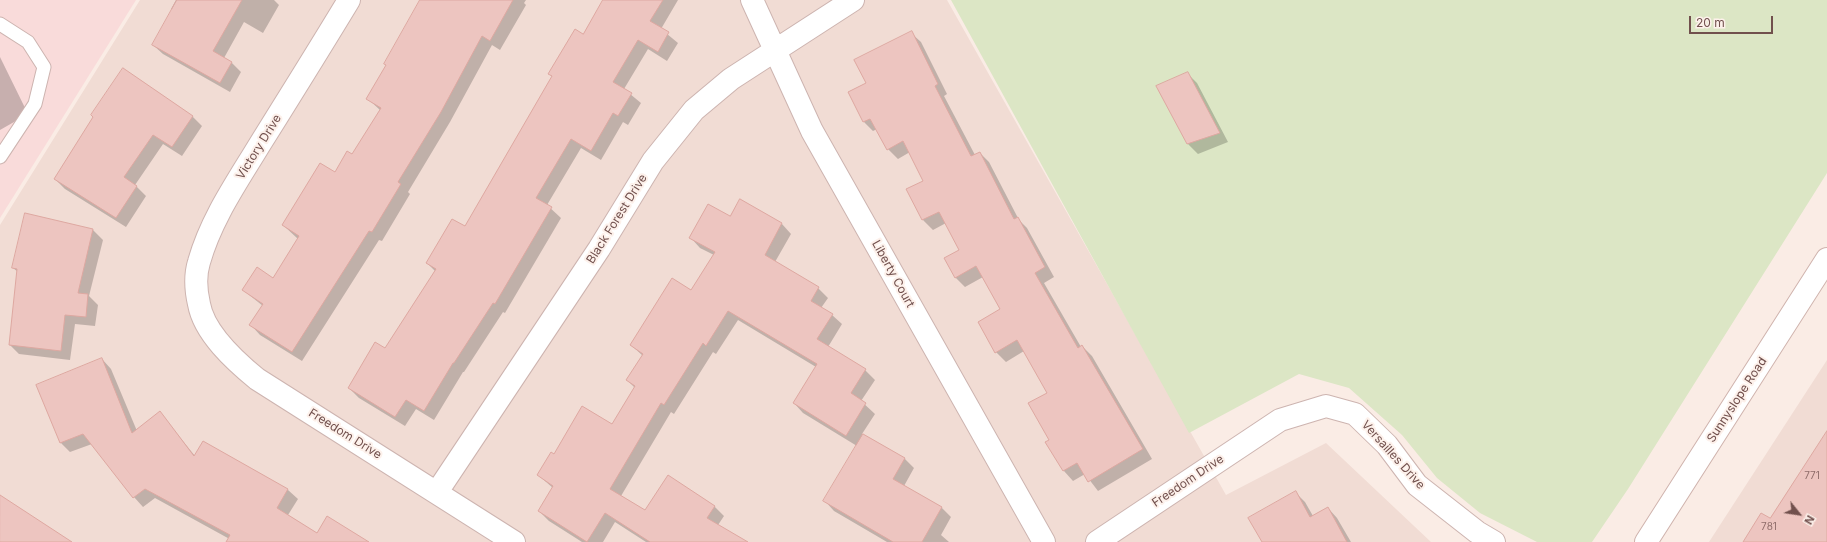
<!DOCTYPE html>
<html>
<head>
<meta charset="utf-8">
<style>
	body { margin:0 }
	#map { position:relative; width:1827px; height:542px; overflow:hidden; background:#faece5; font-family:Inter,sans-serif }
	canvas { display:block }
	.north { position:absolute; left:1779px; top:494px; width:40px; height:40px; -webkit-text-stroke:3px #fdf1eb; paint-order:stroke; rotate:120deg; font-size:11px; font-weight:700; line-height:16px; text-align:center; color:#71504d }
	.north::after { content:''; display:block; margin:auto; width:14px; height:18px; background:#71504d; clip-path:polygon(50% 0,100% 100%,50% 72%,0 100%) }
	.scale { position:absolute; left:1689px; top:16px; width:84px; height:18px; box-sizing:border-box; border:2px solid #71504d; border-top:0; padding-left:5px; font-size:12px; line-height:14px; white-space:nowrap; color:#71504d; -webkit-text-stroke:3px #fdf1eb; paint-order:stroke }
</style>
</head>
<body>
<div id="map">
<canvas width="1827" height="542"></canvas>
<div class="north">N</div>
<div class="scale">20 m</div>
</div>
<script>
const g = document.querySelector('canvas').getContext('2d');
g.lineJoin = 'round';
function fill(path, color) { g.fillStyle = color; g.fill(path, 'evenodd'); }
function strokePath(path, color, width, dash) { g.strokeStyle = color; g.lineWidth = width; g.lineCap = dash ? 'butt' : 'round'; g.setLineDash(dash || []); g.stroke(path); }
function drawText(font, color, halo, rows, align = 'center') {
  g.font = font + ' Inter,sans-serif'; g.lineWidth = 4; g.setLineDash([]); g.textBaseline = 'middle'; g.strokeStyle = halo; g.fillStyle = color; for (const [text, x, y, turn = 0] of rows) {
    g.save(); g.translate(x, y); g.rotate((+turn || 0) * Math.PI / 180); g.textAlign = isNaN(turn) ? turn : align; if (halo) g.strokeText(text, 0, 0); g.fillText(text, 0, 0); g.restore();
  }
}
fill(new Path2D(`
	M140,0H947L1226,495L1326,443L1431,542H0V225Z
	M1827,360V542H1709Z`), '#f1dcd4');
fill(new Path2D(`
	M0,0H136L0,218Z`), '#f9dbda');
fill(new Path2D(`
	M951,0H1827V173L1628,489L1592,542H1537L1480,513L1437,478L1402,435L1349,388L1299,374L1189,433Z`), '#dce6c5');
fill(new Path2D(`
	M176,0H274L279,5L263,33L244,22L224,58L231,62L241,72L230,92L163,54L153,45L173,10L171,9Z
	M421,0H526L524,3L526,5L500,50L492,45L450,122L408,192L410,194L382,241L379,240L302,361L260,335L251,325L263,306L243,290L273,279L298,239L283,225L353,156L380,110L367,98L387,66Z
	M605,0H678L661,29L678,43L667,61L648,49L624,89L641,103L628,125L623,122L601,160L581,148L547,205L561,218L505,313L503,312L464,372H463L434,420L416,409L405,426L359,398L349,388L386,350L435,271L427,263L465,228L553,77L549,74L584,35Z
	M911,33L921,42L947,94L944,96L975,155L980,153L989,162L1019,220L1027,228L1054,277L1044,283L1081,347L1082,346L1092,356L1152,459L1098,491L1085,474L1073,481L1064,471L1047,442L1051,440L1048,393L1024,351L1006,362L996,352L1001,310L983,277L965,287L955,277L960,250L946,223L933,230L923,220L908,190L924,181L910,152L898,159L888,149L877,129L873,131L864,122L867,83Z
	M0,57L28,114L0,130Z
	M1187,73L1197,83L1228,142L1198,154L1188,144L1157,87Z
	M192,116L202,126L182,156L163,144L135,185L146,196L126,227L65,189L55,179Z
	M740,201L782,224L791,234L775,262L818,288L828,298L821,308L832,315L842,324L828,347L865,370L875,380L861,401L875,414L862,434L905,459L914,468L904,486L941,507L951,517L941,535L949,542H887L834,511L825,501L857,446L803,413L794,403L816,367L738,320L716,354L713,352L674,414L671,412L621,496L646,512L714,506L724,516L718,525L746,542H646L615,522L603,542H582L549,521L539,511L553,488L538,475L554,455L612,425L635,388L627,380L643,356L631,345L692,292L714,255L700,248L691,238L730,218Z
	M26,214L93,230L103,240L89,296L98,305L95,326L75,324L70,360L19,354L10,345L18,272L13,268Z
	M102,359L111,369L137,431L160,413L195,456L203,442L288,490L298,499L288,515L317,534L365,542H235L155,498L143,507L134,497L92,444L70,452L61,443Z
	M1295,492L1305,502L1313,516L1328,508L1337,518L1351,542H1263Z`), '#0003');
const building = new Path2D(`
	M177,0H242L213,51L232,62L220,83L152,45Z
	M420,0H513L490,41L482,36L441,112L398,182L401,184L372,232L369,231L292,352L249,325L263,304L242,290L257,267L273,278L299,236L282,225L320,163L335,172L347,151L352,154L381,108L366,99L386,65L384,64Z
	M603,0H663L650,21L669,32L658,52L638,40L613,82L632,93L618,116L613,113L591,151L571,139L536,198L552,207L495,304L493,303L454,363H453L424,411L406,400L395,417L348,388L375,342L385,348L436,269L426,263L452,219L465,226L552,76L548,74L575,29L583,34Z
	M912,31L938,84L935,86L971,156L980,152L1014,219L1018,217L1045,267L1035,273L1078,348L1082,345L1143,449L1088,482L1077,463L1063,471L1045,442L1049,440L1028,403L1047,393L1017,340L995,353L978,322L1000,309L976,266L955,278L944,258L959,250L939,212L922,220L906,189L923,181L903,141L887,150L870,119L863,122L848,92L866,83L854,60Z
	M123,68L193,116L172,147L153,135L124,177L137,186L116,218L54,179L93,117L91,115Z
	M1188,72L1220,133L1187,144L1156,86Z
	M740,199L782,223L765,255L819,287L811,301L833,314L817,339L866,369L851,393L866,403L846,436L793,403L817,364L728,311L706,346L703,343L664,405L661,403L610,489L645,510L668,475L715,506L707,518L748,542H650L605,513L587,542L538,511L553,486L537,475L551,452L554,454L582,406L612,424L635,386L626,380L643,354L630,345L672,278L691,290L715,252L689,238L708,204L730,216Z
	M25,213L93,229L78,293L88,294L86,317L65,315L61,351L9,345L17,269L12,268Z
	M102,358L132,433L160,411L194,456L203,441L288,489L277,508L317,533L327,516L369,542H226L230,535L145,489L133,498L83,434L60,443L36,385Z
	M1827,431V542H1743L1761,513L1770,518Z
	M863,434L905,458L893,479L942,507L922,542H893L823,501Z
	M1296,491L1310,517L1328,507L1347,542H1262L1248,518Z
	M0,495L72,542H0Z`);
fill(building, '#edc5c0');
strokePath(building, '#dea8a1', 1);
const lane = new Path2D(`
	M0,24L28,42L44,67L35,104L0,157`);
const street = new Path2D(`
	M349,0C320,48 290,96 260,144C237,182 211,219 199,262C195,275 196,291 199,304C204,333 235,361 257,379L514,542
	M752,0L812,131L1044,542
	M437,492L599,249L653,161L694,110L731,79L853,0
	M1097,542L1280,420L1326,406L1355,414L1387,445L1417,485L1477,532L1494,542`);
const secondary = new Path2D(`
	M1646,542L1827,259`);
strokePath(lane, '#cdb4b0', 15);
strokePath(street, '#cdb4b0', 24);
strokePath(secondary, '#cfb3ad', 24);
strokePath(lane, '#fff', 13);
strokePath(street, '#fff', 22);
strokePath(secondary, '#fff', 22);
drawText('10px', '#906d6a', null, [
	["771",1812,476],
	["781",1769,527]
]);
drawText('12px', '#71504d', '#fdf1eb', [
	["Victory Drive",259,147,-58],
	["Black Forest Drive",617,219,-58],
	["Liberty Court",893,274,61],
	["Sunnyslope Road",1737,400,-57],
	["Freedom Drive",345,434,32],
	["Versailles Drive",1393,455,48],
	["Freedom Drive",1188,481,-34]
]);
</script>
</body>
</html>
